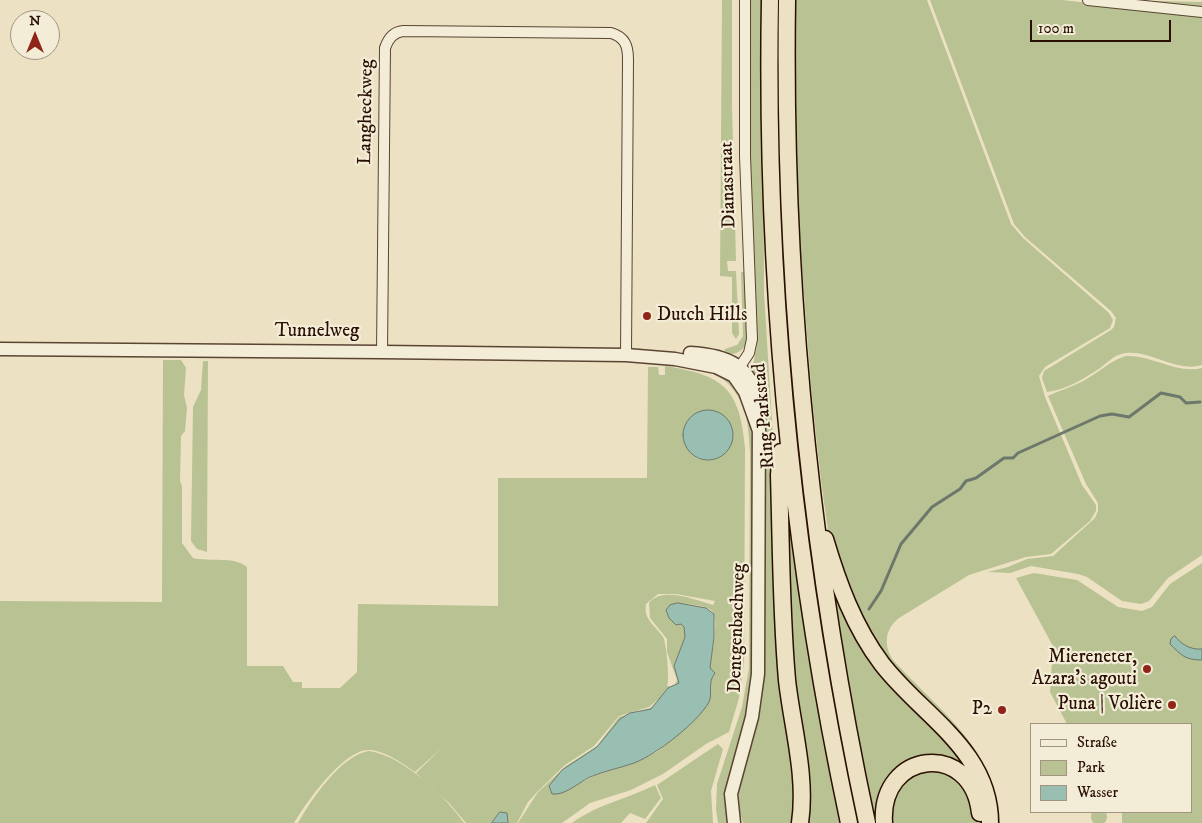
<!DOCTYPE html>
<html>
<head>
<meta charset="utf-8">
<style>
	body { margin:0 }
	#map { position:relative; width:1202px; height:823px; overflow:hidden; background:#ece1c2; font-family:"IM FELL DW Pica",serif }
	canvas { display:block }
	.legend { position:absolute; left:1030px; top:723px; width:162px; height:90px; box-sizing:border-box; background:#f3ecd7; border:1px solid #a39482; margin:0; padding:6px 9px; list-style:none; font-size:15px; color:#2a1002 }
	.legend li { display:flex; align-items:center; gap:10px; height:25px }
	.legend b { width:25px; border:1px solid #a39482 }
	.north { position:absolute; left:10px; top:10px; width:50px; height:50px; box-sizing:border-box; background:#f3ecd7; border:1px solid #a39482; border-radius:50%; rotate:0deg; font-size:14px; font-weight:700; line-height:20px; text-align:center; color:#2a1002 }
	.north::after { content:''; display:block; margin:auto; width:18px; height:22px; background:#8f2418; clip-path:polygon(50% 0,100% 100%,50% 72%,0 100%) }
	.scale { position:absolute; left:1030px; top:20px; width:141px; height:22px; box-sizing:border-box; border:2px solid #2a1002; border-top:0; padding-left:6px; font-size:15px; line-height:18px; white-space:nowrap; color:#2a1002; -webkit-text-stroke:4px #f3ecd7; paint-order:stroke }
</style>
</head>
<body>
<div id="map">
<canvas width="1202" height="823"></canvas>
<ul class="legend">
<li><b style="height:6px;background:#f3ecd7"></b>Straße</li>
<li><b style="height:14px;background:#b9c292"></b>Park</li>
<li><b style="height:14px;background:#99beb2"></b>Wasser</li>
</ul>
<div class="north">N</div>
<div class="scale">100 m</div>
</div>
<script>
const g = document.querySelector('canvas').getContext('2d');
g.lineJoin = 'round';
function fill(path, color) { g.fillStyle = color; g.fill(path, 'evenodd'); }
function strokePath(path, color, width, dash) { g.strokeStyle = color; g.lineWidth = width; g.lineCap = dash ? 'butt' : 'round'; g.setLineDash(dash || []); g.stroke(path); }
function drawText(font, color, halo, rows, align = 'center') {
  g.font = font + ' "IM FELL DW Pica",serif'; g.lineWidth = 4.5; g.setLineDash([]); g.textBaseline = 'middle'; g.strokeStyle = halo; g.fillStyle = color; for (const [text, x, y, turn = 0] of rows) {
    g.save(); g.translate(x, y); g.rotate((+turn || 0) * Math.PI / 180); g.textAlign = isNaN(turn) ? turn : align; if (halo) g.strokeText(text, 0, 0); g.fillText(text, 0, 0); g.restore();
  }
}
fill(new Path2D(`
	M722,0H732V107L736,261H727L728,271H736L739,334L736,339L732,333V277L720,276Z
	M749,0H763L764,293L797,823H743L739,809V791L758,714L752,372L757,343L750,189Z
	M774,0H782L785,257L863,823H854L807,559L780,294Z
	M793,0H927L1011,224L1023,238L1109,313L1113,320L1110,328L1045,367L1039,376L1045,397L1082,485L1096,505V511L1090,521L1051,554L1026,557L969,575L899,618C885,629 883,645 893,660C937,709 999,751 1000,823H994L991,794L874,646L830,545L821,480L812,399L793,152Z
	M930,0H1062L1202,16V365C1176,373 1152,350 1126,353C1115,354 1108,362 1100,368C1084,379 1065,390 1047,392L1042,378L1044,371L1111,330L1114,327L1116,318L1111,311L1025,237L1014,224Z
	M1111,0L1202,2V9Z
	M741,272H744C745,288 752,334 744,347C739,354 731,355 723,354L725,349L737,345L743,336Z
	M1126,356C1152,355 1176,374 1202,368V555L1168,578L1149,601L1141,604L1122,601L1087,577L1078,574L1031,566L1010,573L988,572L1008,567L1027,559L1053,556L1095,518L1098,511V503L1086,484L1048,396C1060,390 1073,387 1085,380C1098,373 1111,360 1126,356Z
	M163,360H181L186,368L184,395L187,408L185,431L181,436L180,481L182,486V543L193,558C210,562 234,556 247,567V666H283L293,682H302V688H340L357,672L358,604L498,606V478H647L648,367H658L659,375H665V366C724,375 740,389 745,448L744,662L739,698L729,732L706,744L663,774L631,790L590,803L562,823H518L538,792L566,766L597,746L619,717L650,708L666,693L649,707L619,716L594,746L565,765L538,791L528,802L517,823H508L507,813L500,812L492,823H466L450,804L416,773L444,746L415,772C403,764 386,751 370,750C345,747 305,804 294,823H0V601L162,602ZM703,411L726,418C740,436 729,459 706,460C686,460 680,434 688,420ZM658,594H676L715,601L713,605C695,600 663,586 649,603L650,618L667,639V652L677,680L674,686H667C670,680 666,640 663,637C655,625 643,620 646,604ZM678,603C687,605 705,604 712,611C720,618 711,658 710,668L715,673L711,681L709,701L690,723L657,752L636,762L596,775L558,794H552L549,786L562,770L597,747L620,719L630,713L651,709L669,687L679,683L674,666L685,637L684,627L681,624L676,625L669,618L666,610L670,605Z
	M203,361H208L207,552L197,549L191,541L193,407L201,390Z
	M717,374H723L738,388L751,426L753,441L752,667L745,720L726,789L727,823H718L716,809L717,784L742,707L749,668L750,453C748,418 747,397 717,374Z
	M785,526L790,527L798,566L843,823H802Z
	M1202,563V823H1122V812H1191V724H1067L1050,692L1053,646L1016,578L1034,573L1077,580L1118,607L1142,611L1152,607L1170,584Z
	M831,570L852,621L945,734L974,783L913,763L880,823H873L832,606Z
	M718,744L723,749L711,791L713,823H646L663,799L657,785Z
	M369,751C402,755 446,797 464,823H298C311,800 341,755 369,751Z
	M922,768L956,774L976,811L977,823H887L890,795Z
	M655,785L661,798L645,819L630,813L621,823H572C598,804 627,799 655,785Z
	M1091 817a8 8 0 1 1 16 0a8 8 0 1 1-16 0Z`), '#b9c292');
const water = new Path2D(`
	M683 435a25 25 0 1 1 50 0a25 25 0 1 1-50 0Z
	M678,603L706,608L714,614V637L710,668L715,673C707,683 713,693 709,702C698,722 656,755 634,763C620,768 604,771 590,777C579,782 565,796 552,794L549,786L562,770L597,747L620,719L630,713L651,709L668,688L679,683L674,666L685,637L684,627L681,624L676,625L669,618L666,610L670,605Z
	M1175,636C1181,644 1190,650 1202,649V660C1185,660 1181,655 1170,644L1171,639Z
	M500,812L507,813L508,823H492Z`);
fill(water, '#99beb2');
strokePath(water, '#6d786c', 1);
strokePath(new Path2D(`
	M869,609L881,591L901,544L932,507L960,489L966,481L976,478L1004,458H1013L1018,453L1100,416L1112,414L1129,417L1161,393L1180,397L1186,403L1200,402`), '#6d786c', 3);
const minor = new Path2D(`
	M1088,0L1202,12
	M382,352L385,48C388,39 393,32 403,31L611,33C625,37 628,46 628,59L626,355
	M735,374L749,353L752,339L745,156V0`);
const tertiary = new Path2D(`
	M0,349L382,352L626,355L675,359L716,367L734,376L745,392L759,431
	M690,353C727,355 752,365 759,405L758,674L752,717L731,794L734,823`);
const trunk = new Path2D(`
	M770,0C765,277 791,552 849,823
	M787,0C783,277 809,552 867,823
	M781,452L779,475C781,543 781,612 787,680C792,726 807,776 800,823
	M825,539C838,583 854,627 882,664C922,716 990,750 990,823
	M884,823C879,750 972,740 980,813`);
strokePath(minor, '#5a4432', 12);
strokePath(tertiary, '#5a4432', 15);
strokePath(trunk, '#2a1002', 19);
strokePath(minor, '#f3ecd7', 10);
strokePath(tertiary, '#f3ecd7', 12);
strokePath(trunk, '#ece1c2', 16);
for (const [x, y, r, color] of [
	[647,316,5,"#8f2418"],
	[1147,669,5,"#8f2418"],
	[1172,705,5,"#8f2418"],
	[1002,710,5,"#8f2418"]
]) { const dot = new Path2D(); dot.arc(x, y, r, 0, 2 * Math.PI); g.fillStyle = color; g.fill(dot); strokePath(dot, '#f3ecd7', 2); }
drawText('19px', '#2a1002', '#f3ecd7', [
	["Langheckweg",367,112,-89],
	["Dianastraat",729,185,-92],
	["Tunnelweg",317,332],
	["Ring Parkstad",765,416,-95],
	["Dentgenbachweg",738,628,-88]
]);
drawText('19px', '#2a1002', '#f3ecd7', [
	["Dutch Hills",657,316,"left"],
	["Miereneter,",1137,658],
	["Azara's agouti",1137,680],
	["Puna | Volière",1162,705],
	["P2",992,710]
], 'right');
</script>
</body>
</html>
